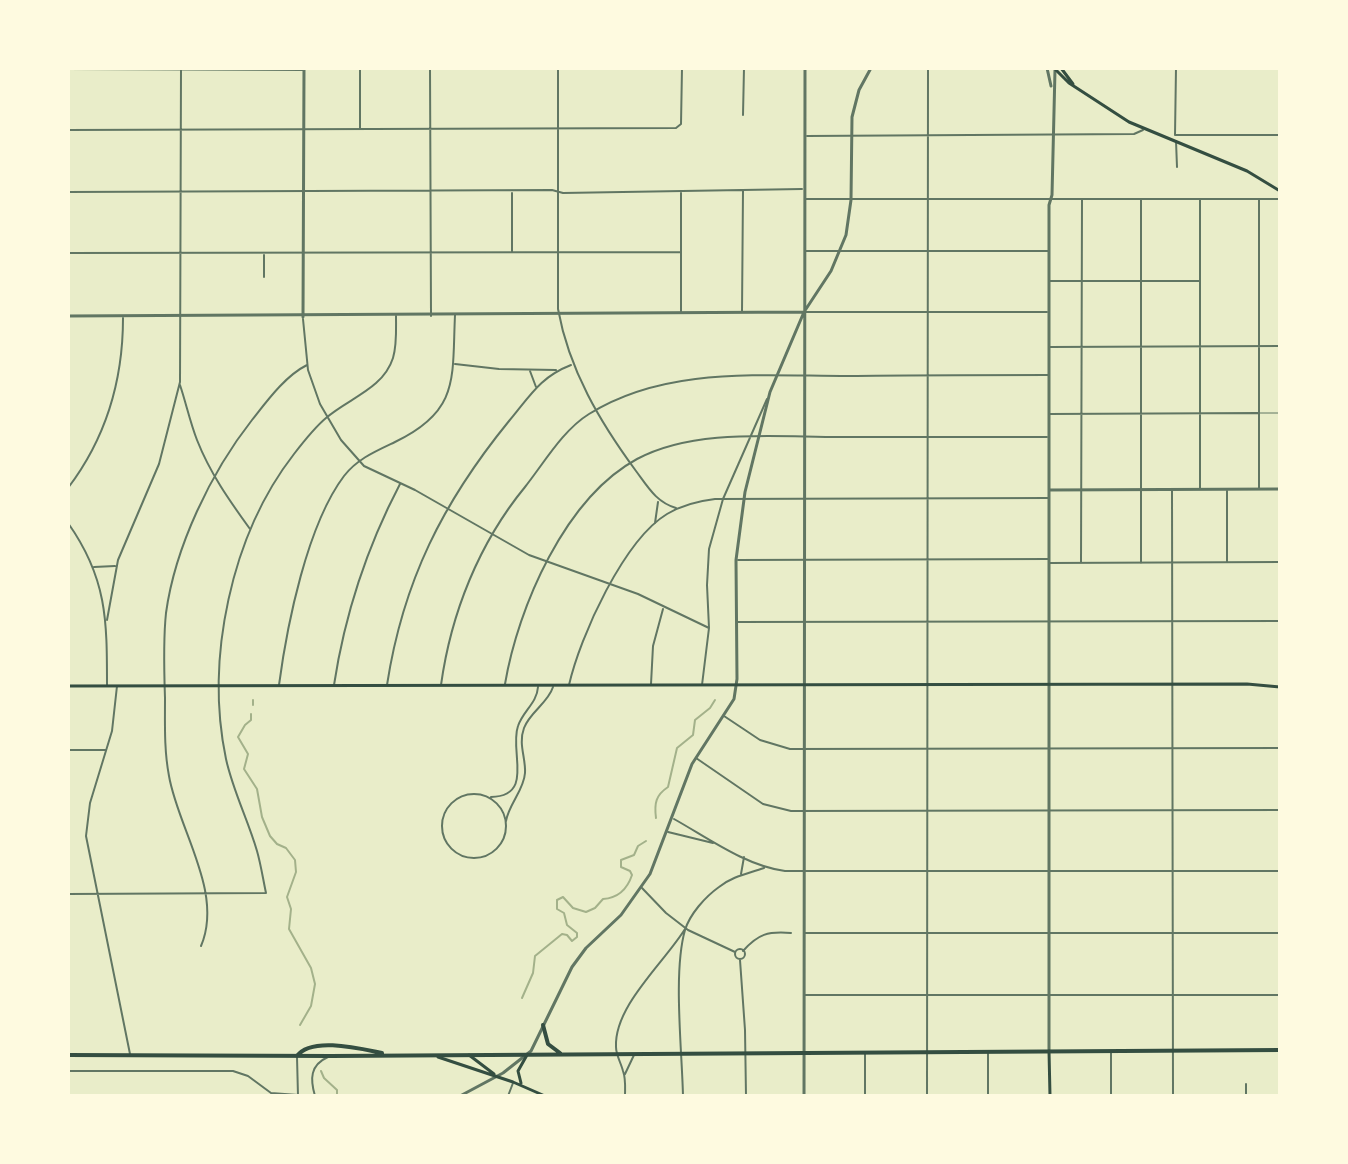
<!DOCTYPE html>
<html>
<head>
<meta charset="utf-8">
<style>
	body { margin:0 }
	#map { position:relative; width:1348px; height:1164px; overflow:hidden; background:#e9edc9; font-family:"Titillium Web",sans-serif }
	canvas { display:block }
	.frame { position:absolute; inset:0; border:70px solid #fefae0; pointer-events:none }
</style>
</head>
<body>
<div id="map">
<canvas width="1348" height="1164"></canvas>
<div class="frame"></div>
</div>
<script>
const g = document.querySelector('canvas').getContext('2d');
g.lineJoin = 'round';
function strokePath(path, color, width, dash) { g.strokeStyle = color; g.lineWidth = width; g.lineCap = dash ? 'butt' : 'round'; g.setLineDash(dash || []); g.stroke(path); }
strokePath(new Path2D(`
	M253,705V700
	M251,714V720L245,725L238,737L248,754L244,769L257,789L262,817L270,836L277,844L286,848L295,860L296,872L287,897L291,909L289,929L311,968L315,984L311,1006L300,1025
	M656,818C654,803 656,795 668,787L677,748L693,735L695,720L710,708L715,700
	M522,998L533,973L535,956L562,934L567,935L572,941L577,937V933L567,925L564,913L557,909V900L563,897L573,908L586,912L595,908L603,899C618,898 627,890 632,875L630,871L621,867V860L634,855L638,846L646,841
	M321,1071L324,1078L337,1090V1096`), '#a3b18a', 2);
strokePath(new Path2D(`
	M1259,413H1280`), '#617663', 1);
strokePath(new Path2D(`
	M430,68L431,316
	M555,68H677
	M558,68V309C569,370 600,422 636,471C648,487 656,502 676,508
	M68,69L303,70
	M432,69L526,68
	M743,115L744,68
	M360,129V68
	M68,130L676,128L681,124L682,68
	M1175,135H1280
	M1175,135L1176,68
	M807,136L1134,134L1143,130
	M1176,141L1177,167
	M681,191V312
	M68,192L552,190L563,193L802,189
	M805,199H1280
	M1200,199V489
	M1141,200V563
	M512,251V193
	M806,251H1048
	M68,253L681,252
	M264,255V277
	M1049,281H1199
	M742,312L743,190
	M806,312H1047
	M303,319L308,370L320,404L341,440L364,466L415,490L529,555L638,594L709,628
	M1050,347L1280,346
	M455,364L499,369L556,370
	M530,371L536,387
	M180,385C186,403 190,422 197,440C210,473 229,500 250,529
	M1049,414L1258,413
	M68,488C106,438 123,381 123,318
	M1259,488V199
	M1172,490L1173,1096
	M68,523C107,578 107,620 107,685
	M655,523L658,502
	M738,560L1048,559
	M1227,561V491
	M1049,563L1280,562
	M1081,563L1082,200
	M94,567L115,566
	M107,620L118,560L159,464L180,382L181,68
	M737,622L1280,621
	M505,684C518,607 565,498 637,459C694,428 777,437 840,437C909,437 978,437 1047,437
	M651,684L653,646L663,609
	M279,685C287,625 307,525 344,476C357,459 376,451 395,442C460,411 452,378 455,315
	M334,685C345,613 366,549 400,484
	M387,685C403,581 443,502 509,421C530,396 540,377 571,365
	M441,685C451,613 479,543 525,487C544,463 563,430 589,414C666,366 761,376 848,376C915,375 982,375 1048,375
	M569,685C580,636 624,540 667,514C682,505 698,501 715,499L1049,498
	M702,685L709,628L707,585L709,549L723,499L767,399
	M117,686L112,731L90,803L86,836L130,1054
	M724,716L760,740L790,749L1280,748
	M68,750H106
	M696,758L763,804L791,811L1280,810
	M442 826a32 32 0 1 1 64 0a32 32 0 1 1-64 0Z
	M491,797C535,796 509,751 518,726C523,711 537,703 538,687
	M674,819C708,838 746,866 785,871H1280
	M506,821C509,804 524,790 525,773C526,758 518,744 524,728C530,712 548,703 553,687
	M668,832L713,843
	M741,874L744,857
	M642,888L666,913L688,930L735,952
	M68,894L266,893C263,879 261,865 257,851C248,820 233,791 226,759C205,659 231,535 294,454C304,441 314,428 326,418C349,398 383,389 393,358C397,345 396,330 396,316
	M805,933H1280
	M201,946C224,892 178,829 169,776C164,750 165,724 165,698C164,669 163,641 166,613C175,547 211,472 252,420C267,401 285,376 307,365
	M735 954a5 5 0 1 1 10 0a5 5 0 1 1-10 0Z
	M743,951C758,934 768,931 791,933
	M740,960L745,1030L746,1096
	M805,995H1280
	M1111,1052V1096
	M988,1053V1096
	M865,1054V1096
	M297,1057L298,1096
	M68,1071H233L248,1076L271,1093L298,1095
	M625,1074L634,1055
	M1246,1084V1096
	M315,1096C310,1079 310,1065 328,1057
	M508,1096L513,1083
	M625,1096C625,1088 626,1079 623,1071C621,1063 616,1055 616,1047C614,1006 664,963 685,929
	M683,1096C682,1050 673,972 685,930C690,914 705,897 719,887C733,876 747,874 764,868
	M927,1096L928,68`), '#617663', 2);
strokePath(new Path2D(`
	M1047,68L1051,86
	M68,316L804,312
	M303,317L304,68
	M1049,490L1280,489
	M1049,1051V205L1052,195L1055,70
	M460,1096L503,1073L531,1051L572,967L586,948L621,915L650,874L692,764L734,699L737,679L736,560L745,492L770,392L804,312L831,271L846,235L851,200L852,117L859,90L871,68
	M804,1096L805,68`), '#617663', 3);
strokePath(new Path2D(`
	M1048,68H1059
	M1061,68L1073,84
	M1056,70L1069,83L1129,122L1247,171L1280,191
	M68,686L1247,684L1280,687
	M1049,1051L1050,1096
	M469,1055L494,1074
	M438,1057L513,1082L545,1096
	M521,1083L518,1071L527,1055`), '#344e41', 3);
strokePath(new Path2D(`
	M543,1025L548,1044L560,1053
	M68,1055L331,1056L1280,1050
	M297,1056C311,1036 362,1049 382,1053`), '#344e41', 4);
</script>
</body>
</html>
